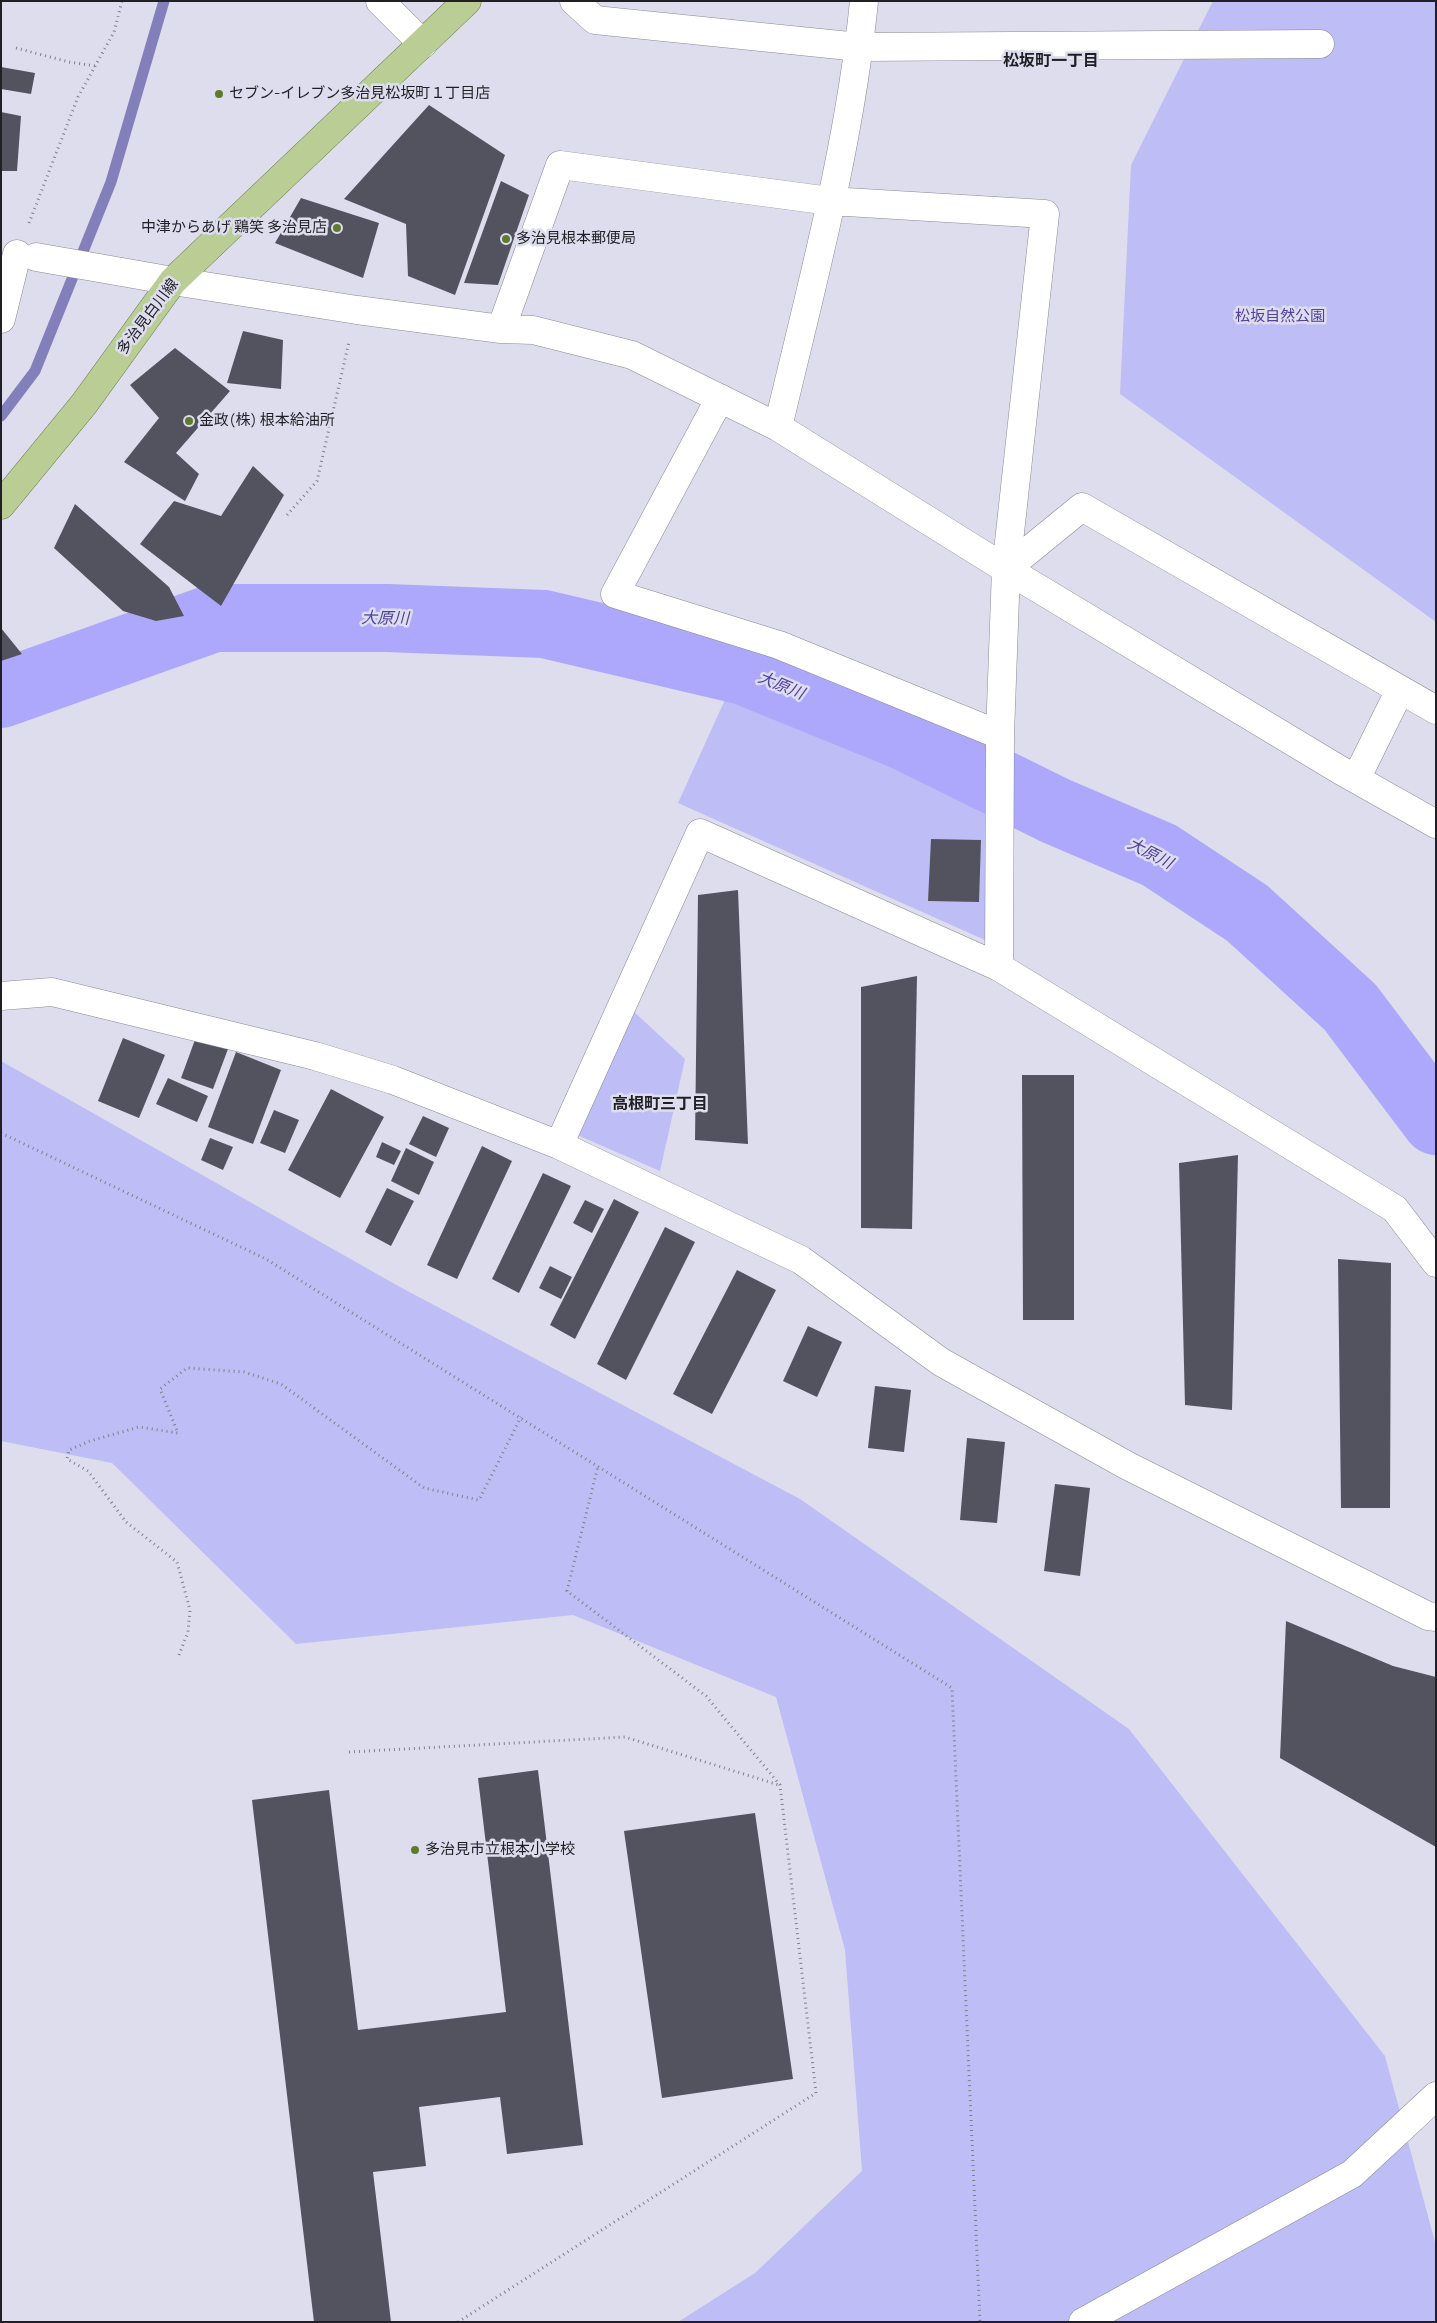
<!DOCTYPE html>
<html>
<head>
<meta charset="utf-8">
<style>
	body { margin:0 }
	#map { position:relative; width:1437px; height:2323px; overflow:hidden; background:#dddded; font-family:Manrope,sans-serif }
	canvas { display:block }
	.frame { position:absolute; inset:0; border:2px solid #1f1f25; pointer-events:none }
</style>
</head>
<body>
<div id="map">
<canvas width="1437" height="2323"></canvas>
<div class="frame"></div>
</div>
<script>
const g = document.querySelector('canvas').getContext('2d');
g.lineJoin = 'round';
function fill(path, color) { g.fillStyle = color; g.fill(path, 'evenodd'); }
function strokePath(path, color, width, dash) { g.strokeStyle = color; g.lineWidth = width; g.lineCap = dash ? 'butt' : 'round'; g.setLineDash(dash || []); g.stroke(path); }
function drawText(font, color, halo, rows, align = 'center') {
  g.font = font + ' Manrope,"Noto Sans JP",sans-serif'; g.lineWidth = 5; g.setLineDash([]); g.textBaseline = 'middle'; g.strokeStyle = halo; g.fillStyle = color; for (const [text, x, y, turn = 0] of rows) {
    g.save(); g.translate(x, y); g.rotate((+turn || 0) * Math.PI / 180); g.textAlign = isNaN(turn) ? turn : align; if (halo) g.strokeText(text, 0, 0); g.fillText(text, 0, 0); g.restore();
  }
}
fill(new Path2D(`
	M1213,1H1436V622L1120,394L1131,165Z
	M728,693L987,798L985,940L678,803Z
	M632,1010L685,1059L660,1171L575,1134Z
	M1,1061L400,1287L800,1499L1129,1729L1385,2056L1436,2246V2322H678L755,2273L862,2171L845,1950L776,1697L573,1615L296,1644L112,1463L1,1441Z`), '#bfbdf5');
strokePath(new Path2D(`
	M1,416L35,371L111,182L164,1`), '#827fbb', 11);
strokePath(new Path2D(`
	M1,694L214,618H387L544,624L744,671L904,736L1056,811L1159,855L1247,913L1350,1007L1436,1121`), '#ada8fb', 68);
fill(new Path2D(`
	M1,67L35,73L31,94L1,89Z
	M429,105L505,155L455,295L408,276L406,224L344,199Z
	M1,112L21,116L17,171H1Z
	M501,181L529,195L498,285L464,283Z
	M301,198L379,223L363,278L275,243Z
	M243,331L283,340L281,389L227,383Z
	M175,348L230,391L176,453L199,474L185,501L124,462L159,418L130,385Z
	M253,466L284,495L221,606L140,544L174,501L221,516Z
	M75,504L169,587L184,616L156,621L123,611L54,548Z
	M1,628L22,654L1,661Z
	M931,839L981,840L979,902L928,901Z
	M738,890L748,1144L695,1140L698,895Z
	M917,976L912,1229L861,1228V987Z
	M196,1037L228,1049L213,1089L181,1078Z
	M123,1038L165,1055L139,1118L98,1101Z
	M236,1052L281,1070L253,1144L208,1127Z
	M1022,1075H1074V1320H1023Z
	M168,1078L208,1096L197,1122L156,1104Z
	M331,1089L384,1117L340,1198L288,1170Z
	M274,1110L299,1120L285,1153L260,1143Z
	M423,1116L449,1128L436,1157L409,1144Z
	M210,1138L233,1147L223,1170L201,1160Z
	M382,1142L401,1151L394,1165L376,1157Z
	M482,1146L512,1161L457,1279L427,1265Z
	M406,1148L434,1162L419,1195L391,1181Z
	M1238,1155L1232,1410L1185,1405L1179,1163Z
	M543,1173L571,1186L519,1293L492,1279Z
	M387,1188L414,1201L391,1246L365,1232Z
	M614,1199L639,1212L575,1339L550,1325Z
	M585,1200L604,1209L592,1233L573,1223Z
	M665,1227L695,1242L626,1380L597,1364Z
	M1338,1259L1391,1263L1390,1508H1341Z
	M550,1266L572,1277L561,1299L539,1288Z
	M737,1270L776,1290L712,1414L673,1394Z
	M808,1326L842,1342L817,1397L783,1381Z
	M875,1386L911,1390L904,1452L868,1448Z
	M967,1438L1005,1442L997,1523L960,1520Z
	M1055,1484L1090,1488L1080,1576L1044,1571Z
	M1286,1621L1393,1666L1436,1677V1847L1280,1758Z
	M538,1770L583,2145L507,2154L500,2097L419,2107L426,2166L373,2172L391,2322H314L252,1800L329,1790L358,2030L506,2012L478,1778Z
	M755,1813L793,2079L662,2098L624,1831Z`), '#535360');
const minor = new Path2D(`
	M380,1L423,44
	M574,1L595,20L859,47L1320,44
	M173,281L357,310L501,329L533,330L632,355L778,427L1006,569L1340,770L1436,824
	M1,319L17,254
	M501,329L560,165L830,201L1045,214L1006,569L1000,735L999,967L700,833L559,1145
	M720,398L615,594L779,645L1000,735
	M778,427C811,287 850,145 864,1
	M1006,569L1082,507L1436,710
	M1356,779L1400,690
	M999,967L1395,1209L1436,1263
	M1,996L52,992L315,1056L393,1080L559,1145L801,1260L941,1362L1128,1466L1428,1616L1436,1617
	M1083,2322L1352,2174L1436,2096`);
const tertiary = new Path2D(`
	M36,257L173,281`);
const primary = new Path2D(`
	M1,505L84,404L173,281L467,1`);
strokePath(minor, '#898997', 29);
strokePath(tertiary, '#898997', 29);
strokePath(primary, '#657a40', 29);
strokePath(new Path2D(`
	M16,48L69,62L95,66
	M29,223L78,97L114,32L122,1
	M287,515L317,481L349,342
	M1,1133L266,1259L952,1688L980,2322
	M179,1655L188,1632L190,1610L177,1562L126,1522L88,1471L67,1459L69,1450L90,1441L139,1427L178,1433L160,1389L187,1368L244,1372L281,1384L424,1488L479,1500L521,1417
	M349,1752L625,1737L779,1785
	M458,2322L816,2093L780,1785L706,1696L567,1591L598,1466`), '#80808b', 3, [1, 4]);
strokePath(minor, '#fff', 28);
strokePath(tertiary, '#fff', 28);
strokePath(primary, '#b9cd95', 28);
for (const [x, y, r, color] of [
	[219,94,5,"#5f7a2d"],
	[337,228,5,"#5f7a2d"],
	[506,239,5,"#5f7a2d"],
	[189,421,5,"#5f7a2d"],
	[415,1850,5,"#5f7a2d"]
]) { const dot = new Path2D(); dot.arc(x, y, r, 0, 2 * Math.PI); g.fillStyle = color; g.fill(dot); strokePath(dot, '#dddded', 2); }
drawText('15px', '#1f1f25', '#dddded', [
	["セブン-イレブン多治見松坂町１丁目店",229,94],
	["中津からあげ 鶏笑 多治見店",327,228,"right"],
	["多治見根本郵便局",516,239],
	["金政(株) 根本給油所",199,421],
	["多治見市立根本小学校",425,1850]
], 'left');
drawText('15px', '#1f1f25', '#dddded', [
	["多治見白川線",148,317,-53]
]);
drawText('15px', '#50409f', '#dddded', [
	["松坂自然公園",1280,317]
]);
drawText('bold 16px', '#1f1f25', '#dddded', [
	["松坂町一丁目",1051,62],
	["高根町三丁目",660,1105]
]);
drawText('italic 16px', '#5040a0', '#dddded', [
	["大原川",385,619,1],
	["大原川",781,686,22],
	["大原川",1150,854,27]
]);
</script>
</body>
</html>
